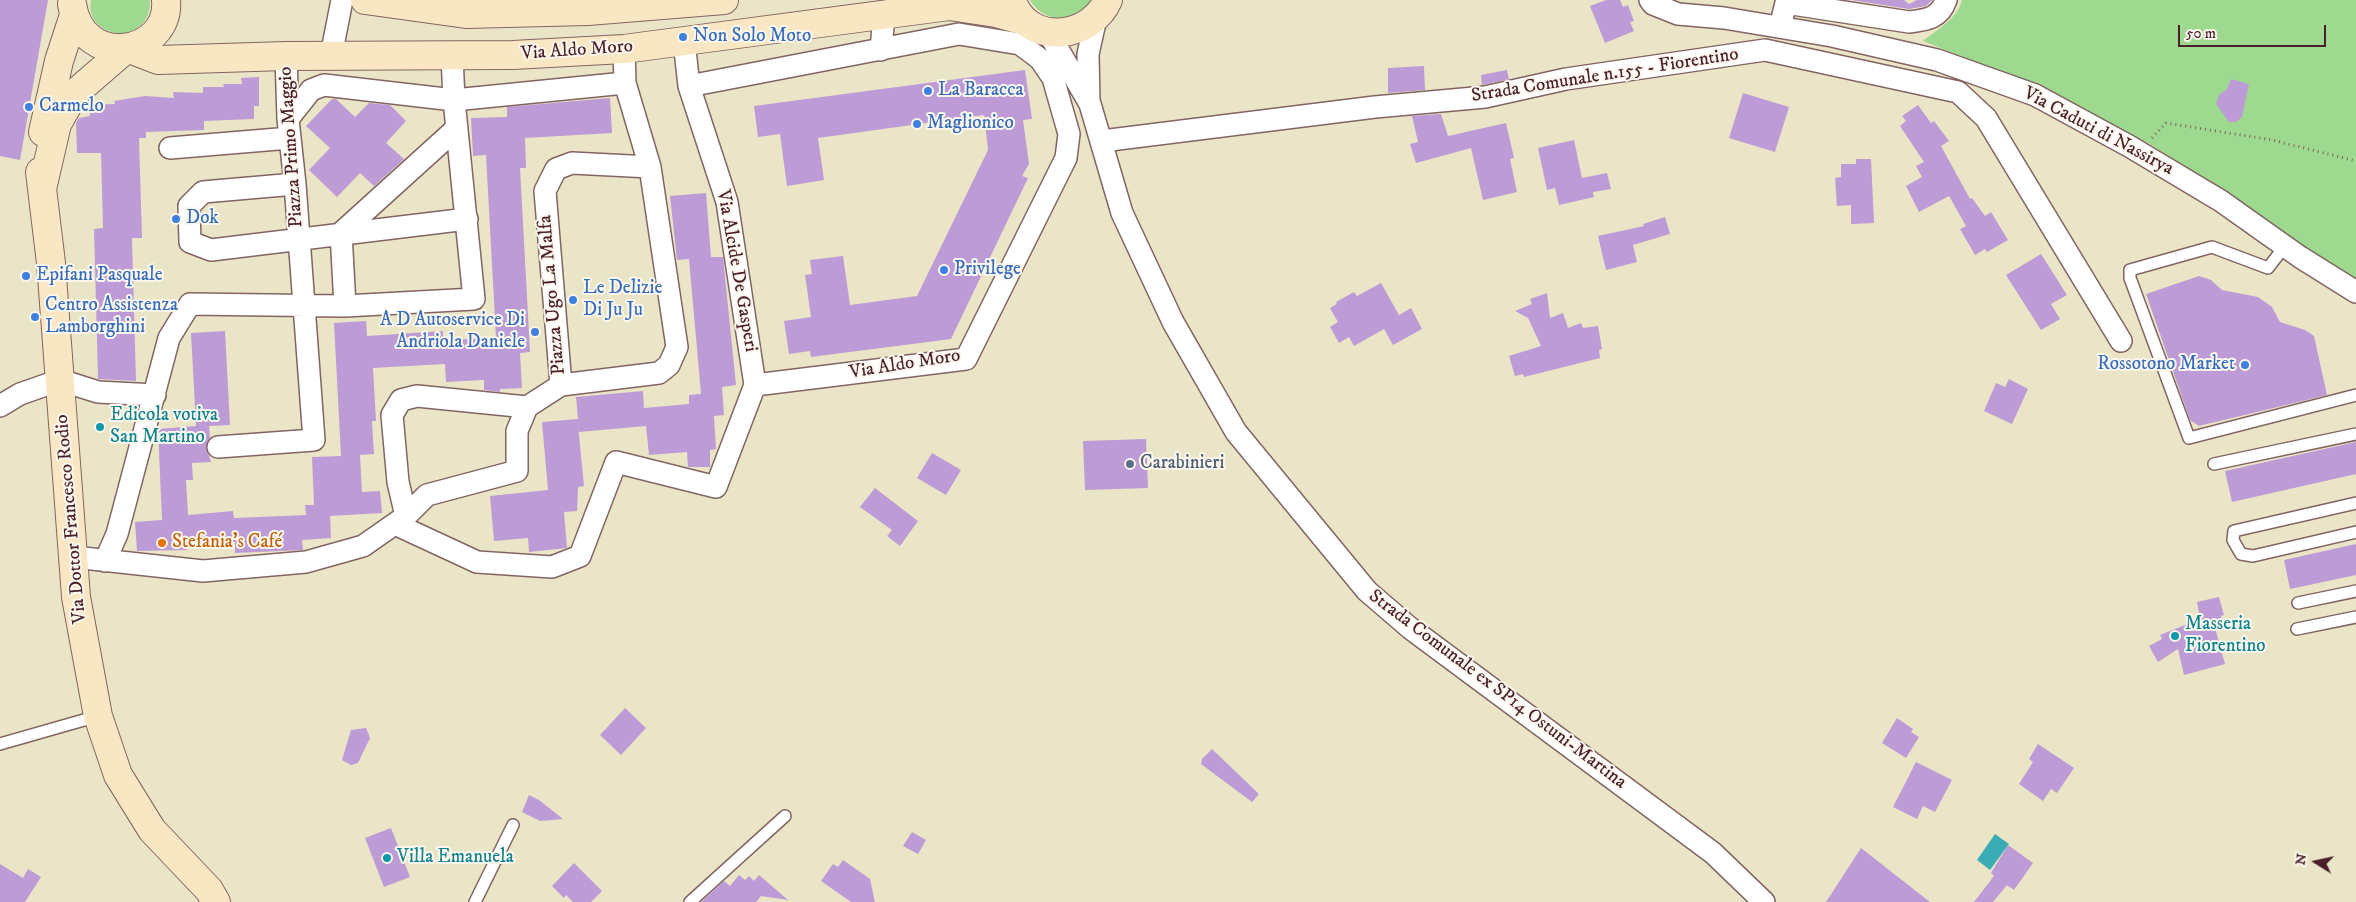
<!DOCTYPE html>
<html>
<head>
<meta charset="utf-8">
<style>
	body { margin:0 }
	#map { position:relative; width:2356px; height:902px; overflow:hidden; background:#ebe5c7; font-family:"IM FELL DW Pica",serif }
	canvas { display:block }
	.north { position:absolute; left:2291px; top:837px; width:50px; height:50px; -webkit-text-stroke:4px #fbf7ec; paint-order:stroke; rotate:280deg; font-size:14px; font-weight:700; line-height:20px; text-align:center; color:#4a1f2b }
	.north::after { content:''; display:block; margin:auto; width:18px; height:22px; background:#4a1f2b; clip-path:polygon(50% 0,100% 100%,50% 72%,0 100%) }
	.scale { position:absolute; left:2178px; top:25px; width:148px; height:22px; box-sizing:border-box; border:2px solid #4a1f2b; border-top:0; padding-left:6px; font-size:15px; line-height:18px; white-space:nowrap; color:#4a1f2b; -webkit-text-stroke:4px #fbf7ec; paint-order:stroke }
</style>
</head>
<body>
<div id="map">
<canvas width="2356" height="902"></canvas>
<div class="north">N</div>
<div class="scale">50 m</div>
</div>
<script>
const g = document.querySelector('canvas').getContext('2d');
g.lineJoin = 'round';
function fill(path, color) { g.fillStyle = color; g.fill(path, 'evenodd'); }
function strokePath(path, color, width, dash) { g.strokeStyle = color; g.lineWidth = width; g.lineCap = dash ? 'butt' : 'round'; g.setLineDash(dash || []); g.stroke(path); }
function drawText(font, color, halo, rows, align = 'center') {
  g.font = font + ' "IM FELL DW Pica",serif'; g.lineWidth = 4; g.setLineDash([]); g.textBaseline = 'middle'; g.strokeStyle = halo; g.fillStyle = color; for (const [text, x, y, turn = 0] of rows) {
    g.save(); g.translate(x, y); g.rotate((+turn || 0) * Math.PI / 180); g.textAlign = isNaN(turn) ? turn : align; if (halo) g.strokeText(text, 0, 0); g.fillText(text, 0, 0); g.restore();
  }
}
fill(new Path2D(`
	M91,0H150C151,48 84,40 91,0Z
	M1030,0H1092C1075,22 1045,25 1030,0Z
	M1962,0H2356V281L2150,144L2019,79L1923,41C1937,30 1958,18 1962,0Z`), '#9dda8f');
fill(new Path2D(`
	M1995,834L2009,844L1990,870L1977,860Z`), '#3bacb5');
fill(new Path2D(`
	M0,0H48L20,160L0,156Z
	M1606,0H1620L1623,7L1628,5L1634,21L1630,22L1634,31L1605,43L1590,6Z
	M1851,0H1904L1909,4L1917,0H1932L1926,6L1909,9Z
	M1424,66L1425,90L1388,93V68Z
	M1025,70L1032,119L1023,120L1029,164L1022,176L1028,178L951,339L811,357L810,351L789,354L784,321L811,317L805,275L812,274L810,260L843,256L850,305L917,296L988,150L984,115L818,138L824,180L787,186L780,134L758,137L754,106Z
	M1507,70L1509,79L1482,85L1481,75Z
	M259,77V106H254V119L204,121V130L146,132V138H139L142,238H132L136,381L98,379L94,229L103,228L101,153H77L76,123L79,118L90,116L89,105L115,104L114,101L145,96L174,98L173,92L203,93V87H224L223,84H242L241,78Z
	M2231,79L2249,84L2242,117L2236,122H2229L2216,104L2219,95L2227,89Z
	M1743,93L1789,107L1775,152L1729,138Z
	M610,98L612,133L525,138L526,168H520L530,352L520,353L522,388L500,389V392L484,390V380L446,382L445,364L373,368L376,421H372L374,454L360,455L362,492L380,491L382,513L330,516L331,538L302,540L303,550L235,553V542L187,545V550L137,551L135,522L162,520L158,429L196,426L191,333L225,331L230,425L209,426L210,438L206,447L211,462L192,463L193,480H186L188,515L233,511L234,518L306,515L305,505H314L312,457L341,456L334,323L366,321L367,336L443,331V340L496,338L486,155L473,156L471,118L507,117V107Z
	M332,99H336L355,117L369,103L390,105L406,121L386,143L404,159L374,186L360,173L337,197L309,170L330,148L306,126Z
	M1918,105L1931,123L1934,121L1949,141L1941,146L1970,199L1972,198L1985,216L1991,212L2008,240L1987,252L1985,249L1975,255L1960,229L1966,226L1949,196L1919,212L1906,186L1922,177L1916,166L1924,162L1900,126L1906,121L1902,116Z
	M1441,114L1448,136L1506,123L1514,158L1510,159L1517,192L1483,200L1471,148L1416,163L1410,144L1418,142L1412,116Z
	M1574,140L1582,178L1607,173L1611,189L1593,192L1594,197L1559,205L1555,188L1547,190L1538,148Z
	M1856,159H1871L1874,223L1851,224V205L1837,206L1835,178L1841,177V164H1856Z
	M706,193L711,257H723L736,385L722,387L724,415L714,416L716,449L710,450V467H688L687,452L649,455L646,426L579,432L578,425L584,486L578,487L577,511L564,512L567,548L529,552L528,538L494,541L490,496L548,490L542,422L578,419L576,397L643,391L644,408L689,404V395L701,394L689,259L677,260L670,196Z
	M1665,217L1670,234L1633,245L1637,262L1606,270L1598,236L1644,226L1643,224Z
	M2041,254L2067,295L2051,304L2060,319L2041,330L2006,275Z
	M2199,276L2211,280L2222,290L2258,297L2272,307L2280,322L2305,330L2314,336L2327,395L2199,426L2190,420L2146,294Z
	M1381,283L1399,315L1411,308L1422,329L1393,345L1384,329L1354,346L1349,337L1339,343L1330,327L1338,322L1330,308L1337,304L1336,302L1354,292L1357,296Z
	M1547,293L1550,318L1563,313L1568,328L1581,323L1583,328L1598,326L1602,349L1599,350L1600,358L1524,377L1523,374L1515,376L1509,356L1541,346L1528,318L1515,311L1532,304L1530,299Z
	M2009,379L2028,389L2012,424L1984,411L1996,383L2005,387Z
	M1146,439L1148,488L1085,490L1083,441Z
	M2356,442V474L2232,502L2225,471Z
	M932,453L961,470L946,495L917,478Z
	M875,488L918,521L900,546L887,536L892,530L860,507Z
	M2356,544V575L2290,589L2284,560Z
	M2219,597L2224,615L2221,616L2223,626L2215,628L2225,664L2184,675L2178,649L2158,662L2149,646L2162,639L2160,635L2200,619L2197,602Z
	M625,708L646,728L621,755L600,735Z
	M1897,718L1913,729L1911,732L1919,737L1906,758L1882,743Z
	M366,728L370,738L358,763L351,765L342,760L351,730Z
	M2038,744L2074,768L2057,793L2051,789L2043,801L2019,784L2033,762L2029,759Z
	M1212,749L1259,794L1252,802L1201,764L1202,759Z
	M1916,762L1952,780L1935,812L1923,806L1917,819L1893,807Z
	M529,795L539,800L563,819L540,821L522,812Z
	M391,828L410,877L384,887L365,838Z
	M912,832L926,840L918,854L903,846Z
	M2008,845L2033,863L2014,890L2007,885L1993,902H1974L1994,876L1991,873Z
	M1861,848L1930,902H1826Z
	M843,860L870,879L875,902H851L821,881L833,864L838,867Z
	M574,863L602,891L591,902H573L566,895L564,898L552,886Z
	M0,864L23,878L28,869L41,877L25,902H0Z
	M739,875L745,880L749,876L754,881L759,875L788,900L761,896L756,902H701L724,881L730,886Z`), '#bd9bd6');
const service = new Path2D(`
	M2285,246L2268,268L2212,247L2130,270V278L2189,438L2356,395
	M2214,464L2356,434
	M2356,503L2234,531L2233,540L2241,554L2253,556L2356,532
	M2298,603L2356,591
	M2297,629L2356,617
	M0,744L98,716
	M475,902L513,825
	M690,902L785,816`);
const minor = new Path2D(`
	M1650,0L1653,4L1678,14L1724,18L1832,36L1937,60L2035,95L2129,146L2221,201L2300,257L2356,292
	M1780,27L1786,3L1909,22C1927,20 1940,18 1946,0
	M1048,32L1090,104L1122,213L1173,322L1236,432L1367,591L1410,628L1713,853L1764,902
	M881,50L884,15
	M331,56L342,0
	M689,86L959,34L1020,44L1040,59L1053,78L1069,134L1066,158L966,359L755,385
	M1089,101L1088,54L1096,18
	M288,119L311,90L324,85L454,100L625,83
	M1102,141L1375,107L1485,97L1566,79L1765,50L1958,92L1986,118L2121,341
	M170,148L290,138
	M295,184L203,192L189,206L190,242L211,250L467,219
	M345,306L341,233L457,128
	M561,385L545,191L556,169L572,163L650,167
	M0,406L20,394L60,380L98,392L155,395
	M527,407L561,385L659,373L669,365L677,347L650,167L625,83L624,49
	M218,447L314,440L295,184L288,119L286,56
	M406,516L398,482L392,415L401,400L417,396L527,407
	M395,524L477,562L552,567L580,556L616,462L716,487L755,385L727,202L689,86L684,41
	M74,557L203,571L306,562L363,546L406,516L427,495L517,471V431L527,407
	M105,561L117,534L169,338L190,304L345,306L474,299L454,100L452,56`);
const secondary = new Path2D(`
	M365,0L466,14L588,11L724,0
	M72,4C82,71 171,55 166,0
	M1014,6C1033,46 1091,38 1108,0
	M43,132L59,61L74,15
	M40,172L51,263L76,597L98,716L118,775L152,830L209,890L216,902
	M42,189L57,124L74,94L127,48L158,60L286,56L513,55L624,49L949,6L996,13L1025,21`);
strokePath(service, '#826462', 14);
strokePath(minor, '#826462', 24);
strokePath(secondary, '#826462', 30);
strokePath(new Path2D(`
	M2152,138L2166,123L2272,140L2356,161`), '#826462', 3, [1, 4]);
strokePath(service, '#fff', 11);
strokePath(minor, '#fff', 21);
strokePath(secondary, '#f9e7c3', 28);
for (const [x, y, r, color] of [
	[683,37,5,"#3f7fe0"],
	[928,91,5,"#3f7fe0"],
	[29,107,5,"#3f7fe0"],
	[917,124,5,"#3f7fe0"],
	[176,219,5,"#3f7fe0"],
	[944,270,5,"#3f7fe0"],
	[26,276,5,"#3f7fe0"],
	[573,300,5,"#3f7fe0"],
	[35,317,5,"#3f7fe0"],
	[535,332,5,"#3f7fe0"],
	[2245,365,5,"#3f7fe0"],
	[100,427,5,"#0f9aa8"],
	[1130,464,5,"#5c6f8a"],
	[162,543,5,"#e8710a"],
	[2175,636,5,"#0f9aa8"],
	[387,858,5,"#0f9aa8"]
]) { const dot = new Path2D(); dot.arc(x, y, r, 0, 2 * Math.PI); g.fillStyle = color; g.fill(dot); strokePath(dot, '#fbf7ec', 2); }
drawText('19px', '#366cbe', '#fbf7ec', [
	["Non Solo Moto",693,37],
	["La Baracca",938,91],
	["Carmelo",39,107],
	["Maglionico",927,124],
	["Dok",186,219],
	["Privilege",954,270],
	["Epifani Pasquale",36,276],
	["Le Delizie",583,289],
	["Di Ju Ju",583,311],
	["Centro Assistenza",45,306],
	["Lamborghini",45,328],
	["A D Autoservice Di",525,321,"right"],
	["Andriola Daniele",525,343,"right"],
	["Rossotono Market",2235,365,"right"]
], 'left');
drawText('19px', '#4a1f2b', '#fbf7ec', [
	["Via Aldo Moro",577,51,-4],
	["Strada Comunale n.155 - Fiorentino",1605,76,-9],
	["Via Caduti di Nassirya",2098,132,28],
	["Piazza Primo Maggio",292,147,-94],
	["Via Alcide De Gasperi",736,271,80],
	["Piazza Ugo La Malfa",553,295,-95],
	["Via Aldo Moro",905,365,-9],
	["Via Dottor Francesco Rodio",72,519,-95],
	["Strada Comunale ex SP14 Ostuni-Martina",1497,690,37]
]);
drawText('19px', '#0d838f', '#fbf7ec', [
	["Edicola votiva",110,416],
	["San Martino",110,438],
	["Masseria",2185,625],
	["Fiorentino",2185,647],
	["Villa Emanuela",397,858]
], 'left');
drawText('19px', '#4e5e75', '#fbf7ec', [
	["Carabinieri",1140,464]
], 'left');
drawText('19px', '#c56008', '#fbf7ec', [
	["Stefania's Café",172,543]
], 'left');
</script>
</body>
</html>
